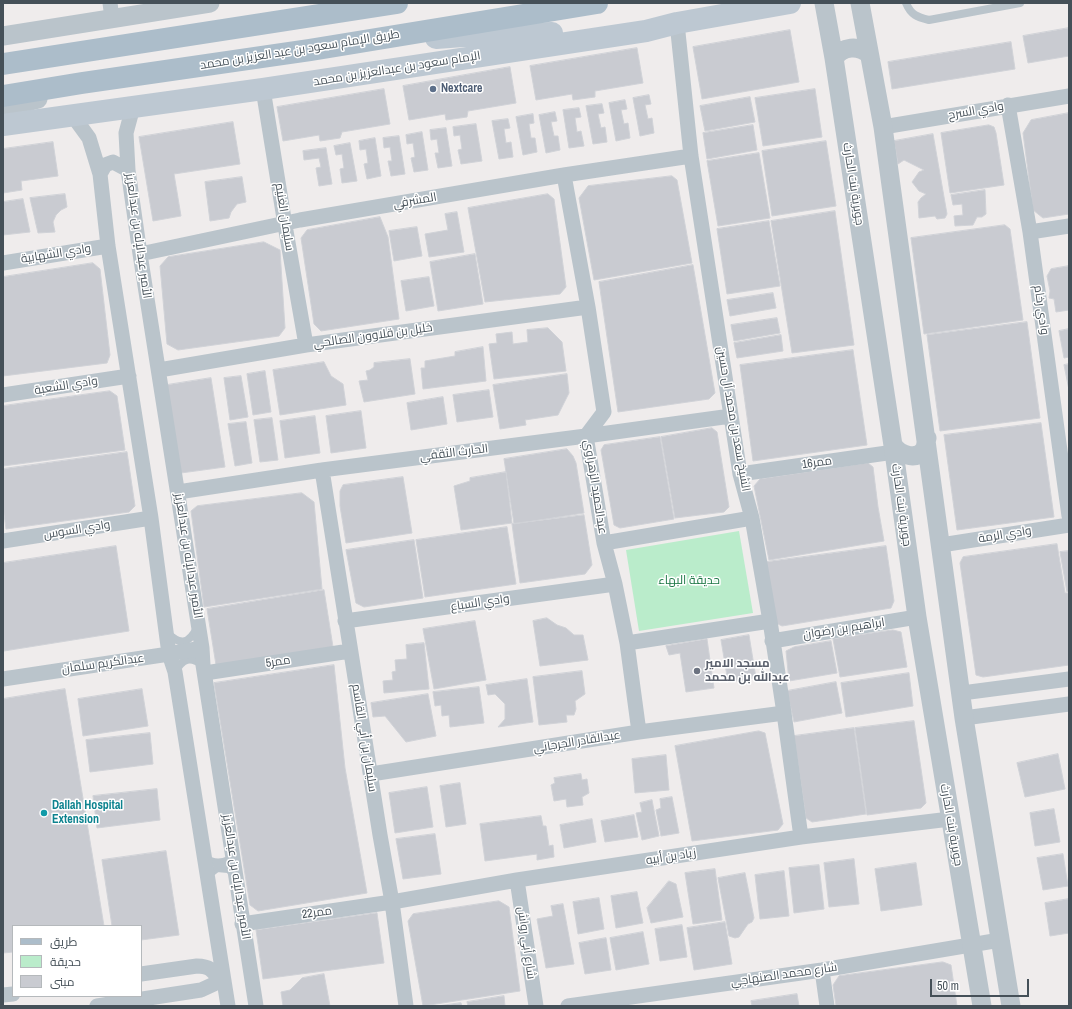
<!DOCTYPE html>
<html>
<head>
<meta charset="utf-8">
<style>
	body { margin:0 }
	#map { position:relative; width:1072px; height:1009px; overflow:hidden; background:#efecec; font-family:"Archivo Narrow",Cairo,sans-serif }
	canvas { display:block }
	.frame { position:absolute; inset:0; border:4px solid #455058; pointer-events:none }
	.legend { position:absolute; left:12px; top:925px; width:130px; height:72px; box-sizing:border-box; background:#fff; border:1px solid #b5b9bc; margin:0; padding:5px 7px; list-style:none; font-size:12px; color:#455058 }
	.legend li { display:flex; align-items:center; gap:8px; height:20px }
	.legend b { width:20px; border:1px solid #b5b9bc }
	.scale { position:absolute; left:930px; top:979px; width:99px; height:18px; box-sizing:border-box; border:2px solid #455058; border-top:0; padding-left:5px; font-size:12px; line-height:14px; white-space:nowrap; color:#455058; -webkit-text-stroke:3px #fff; paint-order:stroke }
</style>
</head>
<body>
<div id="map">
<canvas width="1072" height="1009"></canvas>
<div class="frame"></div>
<ul class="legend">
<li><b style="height:5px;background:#acbdca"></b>طريق</li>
<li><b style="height:11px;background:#baeccb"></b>حديقة</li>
<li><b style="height:11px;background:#c9cbd1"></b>مبنى</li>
</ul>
<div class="scale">50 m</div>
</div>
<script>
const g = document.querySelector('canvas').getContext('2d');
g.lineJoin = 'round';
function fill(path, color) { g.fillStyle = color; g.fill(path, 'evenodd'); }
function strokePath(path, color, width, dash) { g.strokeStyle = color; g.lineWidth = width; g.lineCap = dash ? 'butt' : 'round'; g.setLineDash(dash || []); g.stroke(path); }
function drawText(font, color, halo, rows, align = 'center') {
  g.font = font + ' "Archivo Narrow",Cairo,sans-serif'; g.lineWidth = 3; g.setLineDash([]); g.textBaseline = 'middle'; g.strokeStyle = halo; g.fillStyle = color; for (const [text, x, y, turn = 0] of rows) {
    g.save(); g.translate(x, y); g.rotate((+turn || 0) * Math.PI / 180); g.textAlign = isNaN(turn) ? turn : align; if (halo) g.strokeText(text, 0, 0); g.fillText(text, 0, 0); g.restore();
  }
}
fill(new Path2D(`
	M739,531L753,613L639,631L626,550Z`), '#baeccb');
const building = new Path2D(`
	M1069,28V56L1028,63L1023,36Z
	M790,30L799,82L702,99L693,47Z
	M1011,42L1015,69L892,89L888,62Z
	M637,48L643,83L595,91V97L573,100L572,94L536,100L530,66Z
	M510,67L516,103L468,111L467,117L446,120L445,114L409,120L403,86Z
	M384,89L390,124L342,132L340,138L320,141L319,135L283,141L277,107Z
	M815,89L822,137L763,146L755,98Z
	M649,95L651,104L645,105L648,119L652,118L654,133L640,136L633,98Z
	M750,97L755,122L705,131L700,106Z
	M625,100L627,109L621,110L624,124L628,123L630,138L616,141L609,103Z
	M602,104L604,113L598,114L601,128L605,127L607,142L593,144L586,106Z
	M579,108L581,117L575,118L577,132L581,131L584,146L569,148L563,110Z
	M555,112L557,121L551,122L554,136H558L560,150L546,153L539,115Z
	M1069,113V214L1043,218L1033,210L1023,133L1031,120Z
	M533,114L534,123L529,124L531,138H535L537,152L523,155L516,117Z
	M508,119L510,128L504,129L506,143L511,142L513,157L499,159L492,121Z
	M233,122L240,164L174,174L181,216L153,221L139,137Z
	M476,124L482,161L461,164L458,150L462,149L460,135L454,136L453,127Z
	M753,125L757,150L707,159L703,133Z
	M989,125L994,127L996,133L1004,185L950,193L941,133Z
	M446,128L452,166L438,168L435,153H439L437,139L431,140L430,130Z
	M422,132L428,170L414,172L411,158L415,157L413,143L407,144L406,135Z
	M933,134L947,214L945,218L937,219L935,216L919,218L918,202L921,198L926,194L919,191L912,182L919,172L924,170L904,160L898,164L894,141Z
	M399,136L405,174L391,176L388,161H392L390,147L384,148L383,138Z
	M375,138L381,176L367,179L364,164L368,163L366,149L360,150L359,141Z
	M826,141L836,206L772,216L762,151Z
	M53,142L58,176L21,181L22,190L3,193V149Z
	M350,143L357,181L342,183L340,169L344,168L342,154L336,155L334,146Z
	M326,148L332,184L319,186L316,168L321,167L319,158L304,160L303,151Z
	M759,153L770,218L718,226L707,161Z
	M672,176L677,180L692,263L594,280L579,198L588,186Z
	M242,177L246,202L237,204L231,212L229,218L210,221L205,182Z
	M985,190L986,214L982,217H977L973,225L955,226L954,216L963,215L962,204L953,205L951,195Z
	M65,194L67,207L61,210L56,215L53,222L55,232L38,233L30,198Z
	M548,194L554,199L566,287L560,294L485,302L468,208Z
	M23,199L30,232L3,235V202Z
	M835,211L854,345L792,353L771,221Z
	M457,212L464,252L429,257L425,234L448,230L445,214Z
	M380,217L388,237L399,319L321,331L314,324L301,238L307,230Z
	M769,221L780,286L727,294L717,229Z
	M1005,225L1010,229L1023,320L924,334L911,238Z
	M417,227L422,256L394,261L389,231Z
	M264,242L280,250L285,328L279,336L178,350L167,344L160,266L168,257Z
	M475,254L483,304L438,311L430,262Z
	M93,263L100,269L110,355L107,363L3,376V277Z
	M693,265L715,393L709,399L618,412L599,282Z
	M1069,266V310L1056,312L1054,299L1049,298L1050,291L1047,276L1051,269Z
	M429,277L434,306L406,311L401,281Z
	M773,293L776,308L730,316L727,300Z
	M777,318L780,333L734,341L731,325Z
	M1027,322L1040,418L940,431L927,335Z
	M548,328L562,342L566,371L494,379L489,344L497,343L496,334L512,332L513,344L528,342L527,330Z
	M1069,329V357L1064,358L1059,331Z
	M781,335L783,351L737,358L734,343Z
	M483,347L486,381L423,389L421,368H425V361L455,356V352Z
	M853,350L867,445L753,461L740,365Z
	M410,359L415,394L364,402L359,381L368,380L366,371L370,370L374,367V363Z
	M324,362L331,376L343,384L346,405L280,415L273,370Z
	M1069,364V390L1064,365Z
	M265,371L271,412L253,415L247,374Z
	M567,374L569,393L558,415L525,420L526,425L500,429L493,385Z
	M241,376L248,417L230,420L224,378Z
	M211,378L225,467L181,473L167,385Z
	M489,390L493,417L457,422L453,395Z
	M110,391L117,396L125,450L3,466V406Z
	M443,397L447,424L411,430L407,403Z
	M361,411L366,448L331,453L326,416Z
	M315,416L320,453L285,458L280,421Z
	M272,418L278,460L260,462L254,420Z
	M246,422L252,463L235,466L228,424Z
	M1041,423L1054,517L957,530L944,435Z
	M712,428L717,432L729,507L724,512L675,518L661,437Z
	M660,437L674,519L620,528L614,525L601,450L604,445Z
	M567,449L573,456L576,463L584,513L514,524L504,459Z
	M127,452L135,506L129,512L6,529L3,507V469Z
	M868,463L873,467L878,507L884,541L769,560L754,486L760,479Z
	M506,472L512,523L461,530L454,486L470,481V478Z
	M403,477L412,533L346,543L340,506V491L343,485Z
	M302,493L314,502L322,589L204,607L191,511L197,506Z
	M584,515L592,565L585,574L520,583L512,524Z
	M507,527L516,584L425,597L416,540Z
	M414,540L423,598L364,607L356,603L346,550Z
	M1057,544L1065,593H1069V665L983,677L976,675L960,563L963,557Z
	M116,546L129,631L4,651L3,644V563Z
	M886,546L894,601L891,608L782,626L774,622L766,562Z
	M1069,551V591L1067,592L1060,552Z
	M324,590L333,647L216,665L207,609Z
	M547,618L557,625L566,628L574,635H583L588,660L540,666L533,621Z
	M475,621L486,680L434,689L423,629Z
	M893,630L901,632L907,667L840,677L833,639Z
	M749,635L756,678L728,682L721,640Z
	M707,639L714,688L686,692L680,653L669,655L666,646Z
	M831,641L837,673L789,681L786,651L794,647Z
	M424,643L429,689L384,693L383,681L393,680L392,672L396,671L395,660L407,659L406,645Z
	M334,665L345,768L367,893L258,911L250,905L214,683Z
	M582,671L585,694L575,701L576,709L574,715H566L567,722L539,725L533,677Z
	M909,673L913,706L846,717L841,683Z
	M527,679L533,722L498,727L505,719V704L495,694L488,695L486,685Z
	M836,682L842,713L794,722L787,691Z
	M479,687L484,723L450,727L449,715L442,716L441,705L435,706L433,692Z
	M65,689L104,926H13V952L3,953V699Z
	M142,689L148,726L83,736L78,699Z
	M428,694L436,736L406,742L385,716L373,717L371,703Z
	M914,721L926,803L921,808L867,815L855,728Z
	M854,728L866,814L812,822L806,818L794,736Z
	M759,731L765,733L783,824L778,830L692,841L675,746Z
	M150,733L153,764L90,772L86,740Z
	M1058,754L1065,789L1025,797L1017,763Z
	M666,755L669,790L635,793L632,759Z
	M581,774L582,780L587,779L589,793L582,797L583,805L567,807L566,799L554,801L551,785L555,783L554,778Z
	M460,783L466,824L446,827L440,786Z
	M427,787L433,827L395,833L389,793Z
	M157,789L160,820L97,828L93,796Z
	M672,797L679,833L661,836L656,810L661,808L660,799Z
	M652,800L659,836L642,840L636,813L642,812L640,803Z
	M1054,809L1060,842L1035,846L1030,813Z
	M634,815L638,837L605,842L601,821Z
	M541,816L543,826H546L549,846L553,845L554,857L537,860V854L485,861L480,824Z
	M592,819L596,842L564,848L560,825Z
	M435,834L441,874L403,879L396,839Z
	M166,851L179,935L141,940V926H112L102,860Z
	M1063,854L1068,886L1043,890L1037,858Z
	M854,859L859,904L829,907L824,863Z
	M916,863L922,905L881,911L875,869Z
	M819,865L824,909L794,913L789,868Z
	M715,869L722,920L693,924L685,873Z
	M784,871L789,916L760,919L755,875Z
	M745,873L754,918L752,922L748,924L739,937L735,938L729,936L718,878Z
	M669,881L676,884L683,917L651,923L647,908Z
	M637,892L643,923L616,928L611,896Z
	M599,898L604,929L578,934L573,902Z
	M1069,899V933L1050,936L1045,903Z
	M499,901L509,907L520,991L423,1006L408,921L413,914Z
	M563,904L574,964L546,968L537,919L553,916L551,906Z
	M377,913L384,963L263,979L256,930Z
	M725,922L732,964L694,970L687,928Z
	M682,925L687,957L660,961L655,929Z
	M643,932L649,964L616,970L610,938Z
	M606,938L611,970L585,974L579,943Z
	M943,962L951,965L957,1006H836L833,985L839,976Z
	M324,974L330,1006H283L281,992L290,990L302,978Z
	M797,994L799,1006H752L751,1001Z
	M504,996L505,1006H468L467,1002Z
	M461,1003L462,1006H438Z`);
fill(building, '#c9cbd1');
strokePath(building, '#d0d2d7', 1);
strokePath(new Path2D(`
	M906,3C911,15 917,17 929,20L1020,3
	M167,633C180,645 188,645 197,628
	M175,672C183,658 190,656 203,665
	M205,857C212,864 220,864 229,860L232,854
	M208,875L217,868L228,869L235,874`), '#bac4cb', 8);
strokePath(new Path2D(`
	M110,3L112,18
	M677,23L691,156L740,474L752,518L770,621L784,713L801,837
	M263,89L286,231L306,345
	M1008,105L1030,232L1069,516
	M133,107L126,133L128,170L140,254L202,648L203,665L256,1006
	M73,116L89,138L100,174L108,246L151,518L169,654L175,672L228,1006
	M883,127L1069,96
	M100,174L105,165L113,162L128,170
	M564,175L588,307L604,412L586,436L604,543L615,584L627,643L639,732
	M1030,232L1069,226
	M140,254L300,220L564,175L691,156
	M3,263L108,246
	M159,370L306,345L588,307
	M3,395L129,376
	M322,470L380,835L392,902L406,1006
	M740,474L894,452
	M178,492L322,470L586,436L731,416
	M3,541L151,518
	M604,543L752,518
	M941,545L1069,525
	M345,621L615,584
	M772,641L917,617
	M627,643L770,621
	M205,673L350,651
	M3,679L169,654L202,648
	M962,693L1069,679
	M964,718L1069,704
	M371,774L639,732L784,713
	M517,880L536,1006
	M242,924L392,902L517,880L801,837L950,819
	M822,970L827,1006
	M3,995L13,994
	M97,1006L201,990L214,984L217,979C214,969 207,966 197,966L141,974
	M568,1006L822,970L1000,940`), '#bac4cb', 15);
strokePath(new Path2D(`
	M824,3L834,58L894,452L917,617L982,1006
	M860,3L883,127L964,718L1011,1006
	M3,36L210,3
	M834,58C843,46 858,45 869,54
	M3,108L38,99
	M893,445C899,455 919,462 925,448C926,445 926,441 927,438`), '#bac4cb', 19);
strokePath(new Path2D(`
	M436,38L463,36L552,33
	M3,125L263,89L646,31L677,23L790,3`), '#bdc8d2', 22);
strokePath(new Path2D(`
	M3,64L397,3
	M3,96L82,83L310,50L597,3`), '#acbdca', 22);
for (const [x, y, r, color] of [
	[433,89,4,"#5c6f8a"],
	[697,671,4,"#6b7280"],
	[44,813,4,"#0f9aa8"]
]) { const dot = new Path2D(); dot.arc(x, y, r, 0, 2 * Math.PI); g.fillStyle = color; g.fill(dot); strokePath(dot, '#fff', 1.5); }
drawText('12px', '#455058', '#fff', [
	["طريق الإمام سعود بن عبد العزيز بن محمد",300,50,-9],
	["الإمام سعود بن عبدالعزيز بن محمد",397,69,-9],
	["وادي السرح",976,111,-10],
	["جويرية بنت الحارث",853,184,81],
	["المشرفي",415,201,-10],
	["سليمان الغنيم",284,217,81],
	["الأمير عبدالإله بن عبدالعزيز",138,236,82],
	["وادي الشهابية",56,254,-9],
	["وادي رخام",1041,310,82],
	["خليل بن قلاوون الصالحي",373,336,-8],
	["وادي الشعبة",66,386,-9],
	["الشيخ سعد بن محمد آل حسين",733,419,80],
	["الحارث الثقفي",454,453,-7],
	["ممر16",817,463,-8],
	["عبدالحميد الزهراوي",595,487,81],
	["جويرية بنت الحارث",901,505,82],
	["وادي السوس",77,530,-9],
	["وادي الرمة",1005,535,-9],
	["الأمير عبدالإله بن عبدالعزيز",188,556,81],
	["وادي السباع",480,603,-8],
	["ابراهيم بن رضوان",844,629,-9],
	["ممر5",278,662,-8],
	["عبدالكريم سلمان",103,664,-8],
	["سليمان بن أبي القاسم",364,738,81],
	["عبدالقادر الجرجاني",577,742,-9],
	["جويرية بنت الحارث",951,825,80],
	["زياد بن أبيه",671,857,-9],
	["الأمير عبدالإله بن عبدالعزيز",236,877,81],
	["ممر22",317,913,-8],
	["شارع أبي رواش",526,943,82],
	["شارع محمد الصنهاجي",784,975,-8]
]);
drawText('bold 12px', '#4e5e75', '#fff', [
	["Nextcare",441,89]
], 'left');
drawText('12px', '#197643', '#fff', [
	["حديقة البهاء",689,581]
]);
drawText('bold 12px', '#5b616d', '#fff', [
	["مسجد الامير",705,664],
	["عبدالله بن محمد",705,678]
], 'left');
drawText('bold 12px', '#0d838f', '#fff', [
	["Dallah Hospital",52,806],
	["Extension",52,820]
], 'left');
</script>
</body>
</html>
